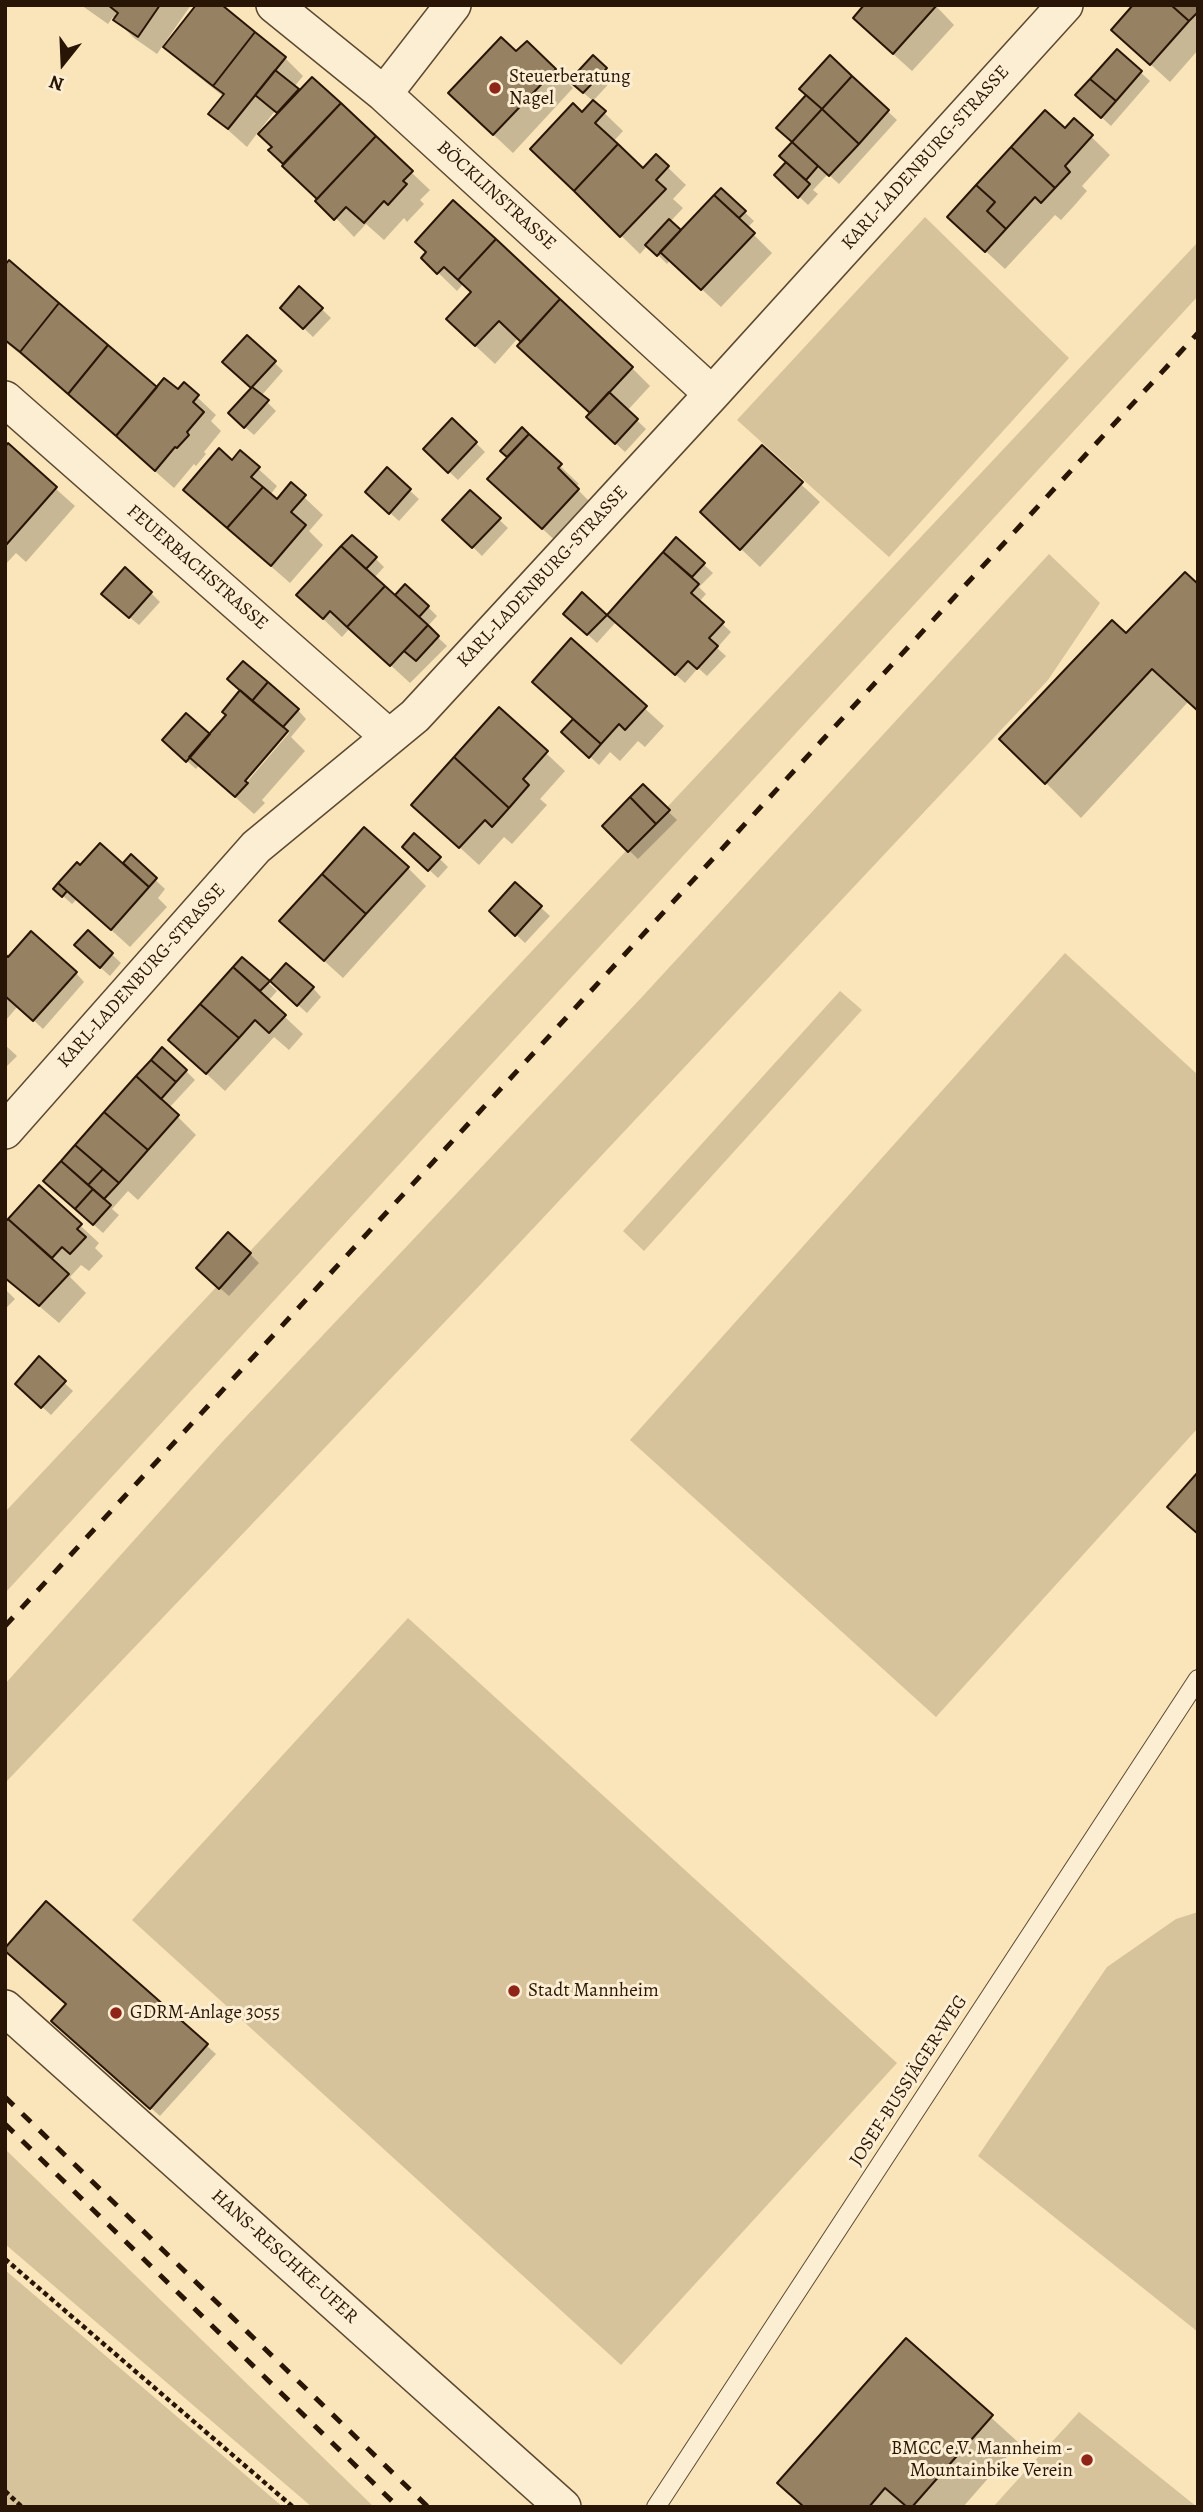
<!DOCTYPE html>
<html>
<head>
<meta charset="utf-8">
<style>
	body { margin:0 }
	#map { position:relative; width:1203px; height:2512px; overflow:hidden; background:#fae5ba; font-family:Alegreya,serif }
	canvas { display:block }
	.frame { position:absolute; inset:0; border:7px solid #291505; pointer-events:none }
	.north { position:absolute; left:28px; top:28px; width:70px; height:70px; -webkit-text-stroke:5px #fceed2; paint-order:stroke; rotate:198deg; font-size:19px; font-weight:700; line-height:28px; text-align:center; color:#291505 }
	.north::after { content:''; display:block; margin:auto; width:24px; height:32px; background:#291505; clip-path:polygon(50% 0,100% 100%,50% 72%,0 100%) }
</style>
</head>
<body>
<div id="map">
<canvas width="1203" height="2512"></canvas>
<div class="frame"></div>
<div class="north">N</div>
</div>
<script>
const g = document.querySelector('canvas').getContext('2d');
g.lineJoin = 'round';
function fill(path, color) { g.fillStyle = color; g.fill(path, 'evenodd'); }
function strokePath(path, color, width, dash) { g.strokeStyle = color; g.lineWidth = width; g.lineCap = dash ? 'butt' : 'round'; g.setLineDash(dash || []); g.stroke(path); }
function drawText(font, color, halo, rows, align = 'center') {
  g.font = font + ' Alegreya,serif'; g.lineWidth = 6; g.setLineDash([]); g.textBaseline = 'middle'; g.strokeStyle = halo; g.fillStyle = color; for (const [text, x, y, turn = 0] of rows) {
    g.save(); g.translate(x, y); g.rotate((+turn || 0) * Math.PI / 180); g.textAlign = isNaN(turn) ? turn : align; if (halo) g.strokeText(text, 0, 0); g.fillText(text, 0, 0); g.restore();
  }
}
fill(new Path2D(`
	M925,217L1069,358L889,557L737,420Z
	M1198,242V296L5,1593V1512Z
	M1049,554L1100,603L1048,680L480,1285L5,1783V1684L223,1441L642,997Z
	M1065,953L1198,1075V1428L936,1717L630,1440Z
	M840,991L862,1010L644,1251L623,1231Z
	M408,1618L897,2063L621,2365L132,1920Z
	M1198,1912V2332L978,2156L1107,1967L1176,1919Z
	M5,2149L374,2507H312L5,2244Z
	M5,2270L283,2507H5Z
	M1079,2412L1197,2507H993Z`), '#d6c29b');
fill(new Path2D(`
	M81,5H191L157,54L134,38L113,17L108,24Z
	M935,5L954,25L912,71L873,36Z
	M1198,5V50L1170,82L1113,30Z
	M165,47L285,58L303,76L294,87L300,92L312,79L430,190L420,200L424,204L407,222L404,218L384,240L366,224L354,237L271,150L274,148L258,132L247,147L210,114L224,97L184,65ZM275,111L279,114L261,133L259,131Z
	M1117,51L1150,81L1111,126L1087,104Z
	M517,54L555,70L573,88L513,153L469,112Z
	M593,58L614,78L593,101L580,90Z
	M830,58L897,120L839,184L828,174L813,190L818,194L808,205L776,175L788,162L781,156L793,143L808,95Z
	M593,102L623,131L613,142L643,170L656,156L686,185L673,199L683,208L670,222L681,233L721,190L754,221L747,228L772,253L721,307L670,260L667,264L648,245L640,254L532,149L582,114Z
	M1074,120L1110,155L1082,186L1087,191L1073,207L1061,220L1055,215L1005,269L968,235Z
	M428,252L632,368L650,386L627,411L646,429L625,452L597,426L591,414L518,338L495,364L467,338L473,293L463,284L457,291L423,258Z
	M5,260L157,389L197,397L216,415L211,421L221,431L204,452L206,454L196,466L194,464L174,488L44,373L5,342Z
	M300,288L331,318L313,337L291,316Z
	M274,362L283,371L261,396L276,411L254,435L239,422L253,389L233,371Z
	M522,430L579,484L575,487L596,508L561,546L508,497L509,458L502,451Z
	M476,443L485,452L458,480L425,449Z
	M8,446L75,506L26,562L16,553L5,565V449Z
	M762,448L820,502L760,567L721,530Z
	M240,452L277,486L270,495L277,501L291,485L323,515L309,531L323,545L290,583L204,508Z
	M387,470L419,499L399,521L376,500Z
	M470,492L508,528L482,556L445,520Z
	M676,539L713,573L699,587L706,594L699,602L731,632L717,648L726,656L707,676L698,668L685,683L616,622L597,643L574,622L582,595L607,617Z
	M375,558L384,567L374,578L403,605L428,607L437,616L427,627L447,646L410,683L350,628L342,637L298,595Z
	M1198,586V712L1188,702L1081,818L1002,739L1127,635Z
	M151,593L160,602L139,625L112,603Z
	M571,641L664,726L645,747L638,741L620,761L610,752L599,765L573,741L574,720L534,682Z
	M499,709L565,771L540,799L547,805L512,844L504,837L479,865L413,805Z
	M298,710L306,719L291,737L305,751L262,800L265,803L254,814L199,765L196,769L173,749L210,737L228,716ZM287,730L289,733L241,789L238,786Z
	M643,787L677,820L638,859L604,826Z
	M413,855L439,858L448,867L438,878Z
	M131,857L165,889L158,898L167,907L130,947L77,899L72,904L55,889L77,865L131,873L133,871Z
	M408,868L426,886L343,978L300,939Z
	M516,885L550,916L525,943L491,911Z
	M88,932L121,963L110,976L85,954Z
	M5,957L76,973L84,982L43,1029L18,1006L6,1020Z
	M243,959L277,991L268,1001L303,1034L289,1050L274,1037L225,1091L170,1040Z
	M313,988L321,997L307,1013L281,990Z
	M5,1045L17,1056L5,1068Z
	M186,1071L195,1080L169,1108L196,1135L138,1200L128,1191L112,1209L119,1215L103,1233L55,1190Z
	M39,1187L99,1243L95,1248L103,1256L89,1271L81,1265L70,1277L86,1293L59,1323L5,1277V1225Z
	M250,1254L259,1263L229,1296L207,1277Z
	M5,1289L15,1299L5,1309Z
	M39,1359L73,1391L51,1415L26,1392Z
	M46,1904L216,2054L160,2116L62,2030L68,2005Z
	M907,2341L1019,2443L963,2507H803L779,2483Z`), '#0003');
const building = new Path2D(`
	M108,5H160L138,37L113,20L118,13Z
	M196,5H222L255,32L213,86L163,47Z
	M937,5L893,54L853,18L864,5Z
	M1133,5H1171L1189,21L1150,65L1111,30Z
	M1171,5H1198V12L1189,21Z
	M255,32L286,57L228,129L208,114L224,94L213,86Z
	M501,37L516,51L527,41L556,69L493,135L448,93Z
	M1117,49L1142,71L1116,101L1090,79Z
	M593,55L607,68L583,93L569,81Z
	M830,55L852,76L822,109L799,89Z
	M275,70L299,89L277,113L255,95Z
	M852,76L889,110L859,144L822,109Z
	M312,77L341,103L283,164L268,150L272,147L258,134Z
	M1090,79L1116,101L1101,118L1075,95Z
	M806,95L822,109L792,142L776,128Z
	M593,100L606,111L595,123L618,144L574,191L530,149L573,103L582,112Z
	M341,103L376,136L317,199L282,166Z
	M822,109L859,144L829,176L792,142Z
	M1045,110L1065,128L1074,118L1093,135L1065,166L1070,172L1055,188L1011,147Z
	M376,136L413,171L403,181L407,184L388,205L384,201L364,223L346,207L334,220L315,201Z
	M792,142L818,166L806,180L779,156Z
	M618,144L643,168L656,154L669,166L656,180L666,189L620,237L574,191Z
	M1011,147L1055,188L1041,203L1035,197L1006,229L987,211L995,202L976,185Z
	M786,162L810,184L798,198L774,175Z
	M976,185L995,202L987,211L1006,229L985,252L947,217Z
	M721,188L746,211L739,218L714,195Z
	M714,195L755,233L701,290L660,252Z
	M453,200L496,239L458,280L444,267L437,274L421,258L426,252L415,242Z
	M669,219L681,230L657,256L645,245Z
	M496,239L560,299L521,342L499,321L475,346L446,319L471,292L458,280Z
	M9,260L59,303L20,352L5,340V265Z
	M299,286L323,308L303,329L280,308Z
	M560,299L633,367L590,413L517,346Z
	M59,303L108,345L68,394L20,352Z
	M247,335L276,361L251,388L222,362Z
	M108,345L157,387L116,436L68,394Z
	M164,378L178,389L184,382L199,395L193,402L204,412L187,432L189,435L177,448L175,447L155,471L116,436Z
	M252,387L269,400L244,428L228,413Z
	M609,392L638,419L615,444L586,417Z
	M452,418L477,442L448,473L423,449Z
	M522,427L529,434L507,457L500,451Z
	M529,434L562,464L558,468L579,489L542,529L487,479Z
	M8,443L57,487L6,545L5,447Z
	M762,445L803,482L740,550L700,512Z
	M219,448L232,460L240,450L260,467L251,477L263,487L227,528L183,490Z
	M387,467L411,489L389,514L365,492Z
	M291,482L306,495L291,512L306,525L271,566L227,528L263,487L277,499Z
	M470,490L501,518L472,548L442,520Z
	M352,535L377,557L366,569L341,546Z
	M676,537L705,563L692,577L663,552Z
	M341,546L385,586L347,627L330,611L323,619L296,595Z
	M663,552L699,584L691,593L724,622L709,638L718,646L697,669L688,661L675,675L607,615Z
	M125,567L152,592L129,618L101,594Z
	M1185,572L1198,584V711L1152,669L1045,784L999,739L1112,620L1126,633Z
	M405,584L429,606L419,617L395,595Z
	M385,586L428,625L390,666L347,627Z
	M582,592L607,615L587,635L563,614Z
	M428,625L439,636L416,661L404,651Z
	M571,638L647,706L625,730L619,724L601,744L532,682Z
	M243,661L268,682L252,701L227,679Z
	M268,682L299,709L283,727L252,701Z
	M240,690L288,731L245,781L248,783L235,797L189,757L226,715L222,712Z
	M499,707L548,751L523,779L529,785L509,808L454,757Z
	M186,713L210,734L186,762L162,740Z
	M573,719L601,744L589,758L561,732Z
	M454,757L509,808L492,827L485,820L459,848L411,805Z
	M643,784L670,810L656,824L630,797Z
	M630,797L656,824L628,852L602,826Z
	M364,827L409,867L366,914L322,874Z
	M414,833L441,857L428,871L402,847Z
	M100,843L149,887L111,930L58,883L77,862L80,865Z
	M131,854L157,878L149,887L123,863Z
	M322,874L366,914L324,961L279,921Z
	M515,882L542,906L515,936L489,911Z
	M58,883L67,891L62,897L53,889Z
	M88,930L113,953L100,968L74,945Z
	M31,931L77,972L33,1021L5,996V954L8,957Z
	M242,957L270,981L260,991L233,967Z
	M286,963L314,987L297,1006L270,981Z
	M233,967L286,1015L269,1033L255,1020L239,1038L200,1004Z
	M200,1004L239,1038L206,1074L168,1040Z
	M162,1047L187,1070L176,1082L151,1060Z
	M151,1060L176,1082L161,1099L136,1076Z
	M136,1076L179,1115L148,1150L104,1112Z
	M104,1112L148,1150L119,1183L75,1145Z
	M75,1145L103,1169L88,1185L61,1161Z
	M61,1161L93,1189L75,1209L43,1181Z
	M103,1169L119,1183L104,1199L88,1185Z
	M39,1185L82,1224L77,1229L86,1237L70,1254L62,1247L52,1258L8,1219Z
	M93,1189L111,1205L93,1225L75,1209Z
	M8,1219L69,1274L39,1306L5,1278V1222Z
	M228,1232L251,1253L219,1289L196,1268Z
	M39,1356L66,1381L41,1408L15,1384Z
	M1198,1472V1534L1167,1507Z
	M46,1901L208,2044L150,2109L51,2021L66,2004L5,1951V1948Z
	M906,2338L993,2415L912,2507H907L885,2488L869,2507H804L777,2483Z`);
fill(building, '#968163');
strokePath(building, '#291505', 2);
const lane = new Path2D(`
	M656,2507L1198,1679`);
const street = new Path2D(`
	M274,5L384,94L712,394
	M384,94L453,5
	M5,399L389,737
	M5,1131L256,847L415,716L712,394L1065,5
	M5,2008L563,2507`);
strokePath(lane, '#5d4932', 20);
strokePath(street, '#5d4932', 38);
strokePath(new Path2D(`
	M5,2259L293,2507
	M5,2491L22,2507`), '#291505', 4.5, [5, 3.5]);
strokePath(lane, '#fceed2', 18);
strokePath(street, '#fceed2', 35);
strokePath(new Path2D(`
	M5,1626L1198,333
	M5,2097L428,2507
	M5,2124L398,2507`), '#291505', 5, [12, 12]);
for (const [x, y, r, color] of [
	[495,88,7,"#8f2418"],
	[514,1991,7,"#8f2418"],
	[116,2013,7,"#8f2418"],
	[1087,2460,7,"#8f2418"]
]) { const dot = new Path2D(); dot.arc(x, y, r, 0, 2 * Math.PI); g.fillStyle = color; g.fill(dot); strokePath(dot, '#fceed2', 2.5); }
drawText('19px', '#291505', '#fceed2', [
	["Steuerberatung",509,77],
	["Nagel",509,99],
	["Stadt Mannheim",528,1991],
	["GDRM-Anlage 3055",130,2013],
	["BMCC e.V. Mannheim -",1073,2449,"right"],
	["Mountainbike Verein",1073,2471,"right"]
], 'left');
drawText('19px', '#291505', '#fceed2', [
	["KARL-LADENBURG-STRASSE",926,158,-48],
	["BÖCKLINSTRASSE",496,196,42],
	["FEUERBACHSTRASSE",197,568,41],
	["KARL-LADENBURG-STRASSE",543,577,-47],
	["KARL-LADENBURG-STRASSE",142,976,-48],
	["JOSEF-BUSSJÄGER-WEG",909,2081,-57],
	["HANS-RESCHKE-UFER",284,2257,42]
]);
</script>
</body>
</html>
